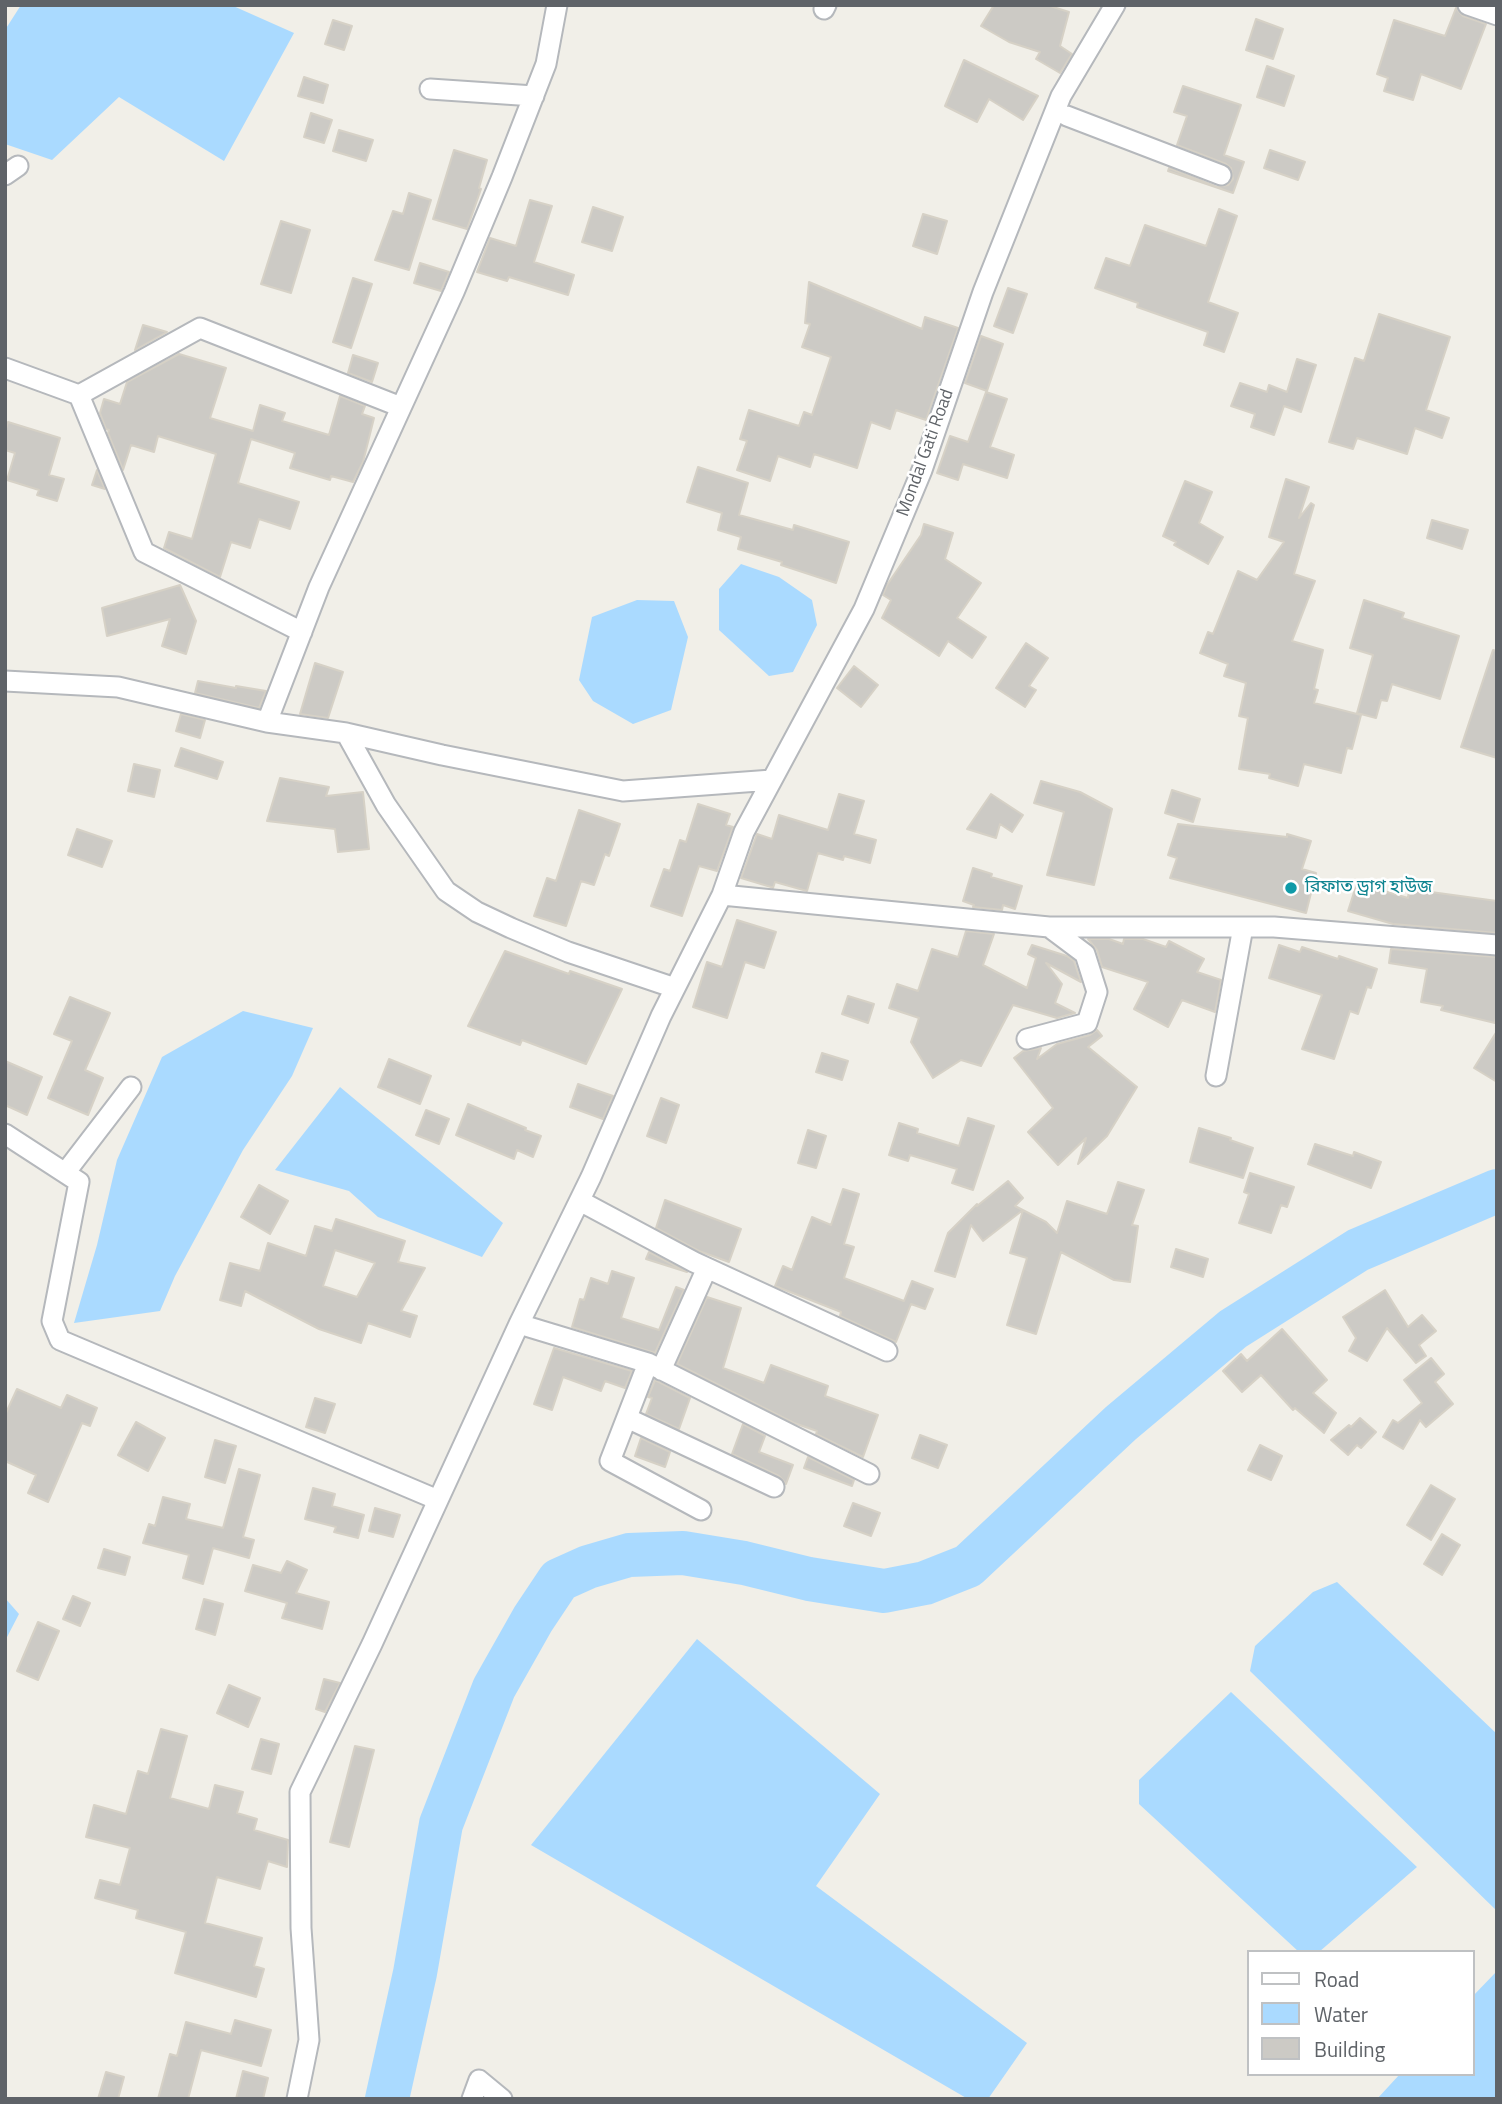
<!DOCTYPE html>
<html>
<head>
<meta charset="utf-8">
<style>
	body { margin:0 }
	#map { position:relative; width:1502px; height:2104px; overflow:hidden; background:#f1efe8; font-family:"Titillium Web",sans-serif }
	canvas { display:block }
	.frame { position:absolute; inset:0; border:7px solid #5f6368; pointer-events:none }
	.legend { position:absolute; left:1247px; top:1950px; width:228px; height:126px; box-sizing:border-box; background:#fff; border:2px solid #bfc1c3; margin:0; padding:9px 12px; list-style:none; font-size:21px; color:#5f6368 }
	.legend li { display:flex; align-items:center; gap:14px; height:35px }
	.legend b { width:35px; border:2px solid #bfc1c3 }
</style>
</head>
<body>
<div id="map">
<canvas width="1502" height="2104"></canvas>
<div class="frame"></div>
<ul class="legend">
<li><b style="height:9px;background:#fff"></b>Road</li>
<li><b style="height:19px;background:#aadaff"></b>Water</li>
<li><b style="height:19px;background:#cccac5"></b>Building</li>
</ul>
</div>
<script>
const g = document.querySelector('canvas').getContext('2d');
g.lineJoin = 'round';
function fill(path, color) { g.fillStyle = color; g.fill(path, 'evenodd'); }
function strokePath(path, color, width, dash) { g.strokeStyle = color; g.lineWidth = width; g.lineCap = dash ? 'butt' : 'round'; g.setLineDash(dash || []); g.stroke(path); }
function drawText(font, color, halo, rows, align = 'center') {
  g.font = font + ' "Titillium Web","Noto Sans Bengali",sans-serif'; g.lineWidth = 5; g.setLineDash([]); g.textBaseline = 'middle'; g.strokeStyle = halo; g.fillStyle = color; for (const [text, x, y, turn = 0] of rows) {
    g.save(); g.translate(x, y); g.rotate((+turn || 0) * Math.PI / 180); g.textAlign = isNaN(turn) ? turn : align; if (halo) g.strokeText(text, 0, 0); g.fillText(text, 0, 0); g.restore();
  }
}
fill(new Path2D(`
	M21,5H231L294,33L224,161L119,97L52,160L5,144V30Z
	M741,564L779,577L812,600L817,625L793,672L769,676L719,630V589Z
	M637,600L674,601L688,637L671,710L633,724L593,701L579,680L592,617Z
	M243,1011L313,1028L292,1076L243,1150L175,1276L160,1311L74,1323L97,1245L117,1160L162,1057Z
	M340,1087L503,1223L482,1257L378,1217L349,1191L275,1170Z
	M1337,1582L1497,1734V1911L1250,1671L1255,1646L1313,1592Z
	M5,1598L19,1614L5,1641Z
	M697,1639L880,1794L816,1886L1027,2043L988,2099H968L531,1845Z
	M1231,1692L1417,1867L1319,1952H1299L1139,1804V1780Z
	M1497,1971V2099H1377L1400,2074H1472V1997Z`), '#aadaff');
strokePath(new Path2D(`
	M387,2099L415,1973L441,1824L494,1688L533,1619L559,1580L588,1567L629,1555L683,1553L744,1563L809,1579L884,1591L925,1583L968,1566L1121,1423L1233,1329L1358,1250L1497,1191`), '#aadaff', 44);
const building = new Path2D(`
	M994,5H1047L1069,12L1060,46L1072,54L1060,73L1036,59L1040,52L1009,42L981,26Z
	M1456,8L1463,16L1486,24L1461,89L1421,74L1413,100L1384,91L1388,78L1377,74L1394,20L1445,36Z
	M1256,19L1283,29L1273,59L1246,50Z
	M333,20L352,26L344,50L325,44Z
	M964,60L1038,96L1023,120L989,99L977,122L945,106Z
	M1267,66L1294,76L1284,106L1257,97Z
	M304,77L328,85L323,103L298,96Z
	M1183,86L1241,105L1224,155L1244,162L1233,193L1168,171L1169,168L1217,187L1228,185L1233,179L1231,168L1226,164L1177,145L1187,116L1174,112Z
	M311,113L332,120L324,143L304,137Z
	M339,130L373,140L366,161L333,151Z
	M454,150L487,160L479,188L481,189L467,229L433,219Z
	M1270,150L1305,162L1298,180L1264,168Z
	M409,193L431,200L409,270L375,260L393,211L403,214Z
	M530,200L552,206L534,262L574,275L568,295L509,277L507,281L477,272L490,238L516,246Z
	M593,207L623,217L612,251L582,242Z
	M1219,209L1237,216L1208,302L1238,313L1224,352L1204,345L1208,332L1137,307L1138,303L1095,288L1106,258L1130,266L1145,225L1206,246Z
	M923,214L947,221L937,254L913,246Z
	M281,221L310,230L291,293L261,284Z
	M420,263L449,272L441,291L414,283Z
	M353,278L372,284L351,348L333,342Z
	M809,282L922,329L925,317L958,328L926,420L896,410L890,429L871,422L857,468L814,454L810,467L778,456L770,481L737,470L747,441L740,439L749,410L799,426L804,412L812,415L831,357L802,347L810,324L805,323Z
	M1008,288L1027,294L1013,333L994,326Z
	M1379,314L1450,337L1426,410L1449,418L1442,438L1415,428L1407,454L1357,438L1353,449L1329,442L1355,358L1364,361Z
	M143,325L167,332L135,350Z
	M981,336L1003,344L987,391L965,383Z
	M179,354L226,368L210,418L253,431L260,405L285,413L282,421L329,435L340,396L365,406L362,414L374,418L363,462L353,482L331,476L330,480L290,468L295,453L251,439L238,483L299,502L290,529L259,519L250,548L231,542L220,577L164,548L169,532L192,539L216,454L158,436L154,452L131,445L123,470L108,433L109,430L106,429L100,413L104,399L120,404L127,382Z
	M353,355L378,363L372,382L348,373Z
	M1297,359L1316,365L1301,412L1284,406L1274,435L1251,427L1255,414L1231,406L1240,383L1267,392L1269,385L1287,392Z
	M986,392L1007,399L990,447L1014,455L1007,478L963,464L958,480L937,473L950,436L968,442Z
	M8,422L60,438L49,475L64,479L57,501L37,495L39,490L7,480L15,453L5,450V432Z
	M698,467L748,483L739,515L793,530L794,525L849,542L836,583L781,565L782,562L738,549L741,537L718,530L722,513L687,502Z
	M97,470L105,489L92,485Z
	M1286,479L1309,487L1299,518L1311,503L1314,505L1294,574L1315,581L1292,641L1323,650L1314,689L1318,690L1314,703L1361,715L1352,749L1347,748L1341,773L1304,764L1298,786L1269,778L1270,774L1239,769L1248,718L1239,716L1246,683L1224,676L1228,664L1200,653L1208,632L1213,634L1238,571L1257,580L1284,542L1269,537Z
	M1185,481L1212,492L1199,523L1223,537L1208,564L1174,545L1176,542L1163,536Z
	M1432,520L1468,530L1462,549L1427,538Z
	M924,524L953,533L945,559L981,583L957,618L986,637L972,658L948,641L939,656L882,618L891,600L883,595L887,585L921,535Z
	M180,585L196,621L186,654L162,646L170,619L107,636L102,608Z
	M1364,600L1404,613L1402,618L1459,636L1440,699L1392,684L1387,701L1381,700L1376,718L1357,713L1373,655L1350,648Z
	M1026,643L1048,658L1029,686L1036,690L1025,707L996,688Z
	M1493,650L1497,651V758L1461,747Z
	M315,663L343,672L328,718L300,714Z
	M854,666L878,685L861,707L837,688Z
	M198,681L236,688V686L266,691L259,708L195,693Z
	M181,714L205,720L200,738L176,731Z
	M181,748L223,762L217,779L175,766Z
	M134,764L160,770L154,797L128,791Z
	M280,778L329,787L326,796L363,792L369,849L338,852L335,829L267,821Z
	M1041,781L1080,792L1112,809L1094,885L1047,875L1064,812L1034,803Z
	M1172,790L1200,799L1193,822L1165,813Z
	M839,794L864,801L854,834L876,840L870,863L844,856L843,860L818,853L807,891L775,882L773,888L771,887L741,878L757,834L772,839L779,815L828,830Z
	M991,794L1023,815L1012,832L1000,824L996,838L967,829Z
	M698,804L730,814L726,825L733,827L717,871L699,866L682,916L651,906L664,869L670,871L680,840L686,842Z
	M579,810L620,824L609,856L605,854L594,885L581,881L566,926L534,916L547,878L556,881Z
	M1178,824L1287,837V834L1311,841L1302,869L1316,873L1306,913L1170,878L1177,858L1168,855Z
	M77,829L112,841L102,867L68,855Z
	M973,868L992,874L991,877L1022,886L1015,909L1003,905L1002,910L973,907L974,905L963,901Z
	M1357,883L1408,898L1409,889L1497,901V933L1393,924L1348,911Z
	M737,920L776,932L764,968L745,962L727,1018L693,1007L707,962L722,967Z
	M966,931L994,934L983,965L1027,988L1036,958L1028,954L1032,945L1067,956L1074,961L1081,982L1046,963L1062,984L1055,1003L1075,1013L1057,1018L1013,1005L981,1066L961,1060L933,1078L911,1042L919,1018L889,1008L897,984L918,991L932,949L958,957Z
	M1088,939H1109L1123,944L1124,939H1143L1166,947L1169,941L1204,959L1197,972L1221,980L1215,1012L1182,1000L1168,1027L1134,1009L1148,982L1102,967L1097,950Z
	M1279,945L1300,952L1302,947L1338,959L1339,956L1377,969L1371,988L1367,987L1358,1014L1350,1011L1334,1059L1302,1049L1322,995L1269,978Z
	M1391,949L1497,957V1012L1495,1023L1441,1010L1443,1006L1421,1002L1427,969L1389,963Z
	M505,951L569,974L570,971L622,989L586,1064L522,1040L520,1045L468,1026Z
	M848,996L874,1004L868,1023L842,1014Z
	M70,997L110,1013L85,1070L103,1078L88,1115L48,1098L72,1041L54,1034Z
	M1097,1030L1102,1036L1088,1047L1137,1087L1107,1136L1078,1164L1086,1138L1058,1165L1028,1132L1053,1108L1014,1058L1023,1051L1041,1048L1037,1059L1057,1044L1090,1035Z
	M1497,1031V1082L1474,1068Z
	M822,1053L848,1061L842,1080L816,1072Z
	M389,1059L431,1076L420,1104L378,1087Z
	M5,1061L42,1077L27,1115L5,1105Z
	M578,1084L613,1096L603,1119L570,1107Z
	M661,1098L679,1105L666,1143L647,1136Z
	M468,1104L526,1128L525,1130L541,1136L533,1157L517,1150L514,1159L456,1135Z
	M426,1110L449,1119L439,1144L416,1135Z
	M968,1118L994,1126L973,1190L952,1183L957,1169L910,1155L908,1161L889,1155L899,1123L918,1129L917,1133L959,1146Z
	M1199,1128L1231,1138L1230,1140L1253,1148L1243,1178L1190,1162Z
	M808,1130L826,1136L816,1168L798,1163Z
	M1315,1144L1353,1156L1354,1152L1381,1162L1371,1188L1308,1164Z
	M1250,1173L1294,1187L1287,1207L1281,1205L1271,1233L1239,1223L1249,1194L1244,1192Z
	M1008,1181L1023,1198L1015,1206L1046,1222L1057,1233L1067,1201L1107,1214L1118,1182L1144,1190L1132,1225L1138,1226L1130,1282L1114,1280L1061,1252L1036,1334L1007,1325L1027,1258L1010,1253L1023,1210L983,1241L971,1225L955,1277L935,1271L948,1233L977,1204V1206Z
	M259,1185L288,1201L270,1234L241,1217Z
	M843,1189L859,1194L844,1244L854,1247L844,1278L904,1301L912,1281L933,1289L925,1309L911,1304L896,1342L840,1316L841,1312L775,1286L783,1266L792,1270L812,1217L831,1225Z
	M665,1200L741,1229L729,1262L699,1251L656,1228Z
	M336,1219L405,1241L398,1262L425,1268L401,1311L417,1316L410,1337L368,1323L361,1343L319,1329L245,1291L241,1306L220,1300L230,1263L260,1271L268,1243L306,1256L315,1226L332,1231ZM335,1250L375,1263L357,1297L323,1286Z
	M1176,1249L1208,1259L1203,1277L1171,1267Z
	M649,1252L687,1272L646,1259Z
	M612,1271L634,1278L621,1318L659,1330L676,1287L684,1290L655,1353L572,1327L580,1299L584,1300L591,1278L608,1284Z
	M1385,1290L1408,1327L1422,1315L1436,1331L1419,1345L1426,1356L1416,1363L1387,1328L1367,1361L1349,1351L1356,1338L1343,1317Z
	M707,1297L741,1308L723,1368L764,1383L771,1365L828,1386L825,1396L878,1415L863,1457L816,1434L817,1431L794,1423L677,1364Z
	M1282,1329L1327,1380L1313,1393L1336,1413L1324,1433L1295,1408L1293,1410L1261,1375L1242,1392L1223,1371L1241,1354L1247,1361Z
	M554,1348L632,1371L625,1388L605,1381L601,1391L563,1377L552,1410L534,1404Z
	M1431,1358L1444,1374L1435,1382L1453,1404L1426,1427L1420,1420L1403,1449L1383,1437L1393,1420L1398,1423L1422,1403L1404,1380Z
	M655,1380L690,1398L679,1429L646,1414L652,1398L648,1397Z
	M17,1389L61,1408L67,1395L97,1408L90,1426L82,1423L48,1502L28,1493L36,1475L5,1461V1415Z
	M315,1398L335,1404L325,1433L306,1427Z
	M1360,1418L1376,1432L1361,1448L1357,1445L1348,1455L1331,1440L1349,1425L1351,1427Z
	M136,1422L165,1438L148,1471L118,1455Z
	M743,1424L765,1436L759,1452L793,1465L786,1484L779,1476L732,1454Z
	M920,1435L947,1445L938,1468L912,1458Z
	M641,1438L670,1452L665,1467L635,1456Z
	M215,1440L236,1446L225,1483L205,1477Z
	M1260,1445L1282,1456L1271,1480L1248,1470Z
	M808,1457L854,1480L852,1486L804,1468Z
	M239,1469L260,1475L243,1537L254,1540L249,1558L213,1548L203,1584L183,1578L189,1555L143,1543L149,1524L155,1526L163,1497L190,1504L186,1519L223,1528Z
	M1431,1485L1455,1499L1431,1540L1407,1525Z
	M313,1488L335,1494L332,1506L364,1515L358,1538L334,1532L336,1527L305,1519Z
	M853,1503L880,1513L871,1536L844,1526Z
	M375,1508L400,1515L393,1537L369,1531Z
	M1442,1534L1460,1545L1442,1575L1424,1564Z
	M104,1549L130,1557L125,1575L98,1568Z
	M287,1561L307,1570L296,1593L329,1602L322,1629L282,1618L287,1603L245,1591L253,1565L281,1573Z
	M73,1596L90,1603L80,1626L63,1619Z
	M204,1599L223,1604L215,1635L196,1629Z
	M38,1622L59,1631L38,1680L17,1671Z
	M324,1679L340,1683L325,1712L316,1709Z
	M229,1685L260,1698L248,1727L217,1713Z
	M161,1729L187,1736L170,1798L209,1809L215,1785L243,1792L237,1813L257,1819L254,1830L288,1840L287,1867L268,1861L260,1889L217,1877L205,1923L262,1938L254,1966L264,1969L256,1997L175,1973L186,1932L136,1918L138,1910L95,1898L100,1880L120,1885L130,1848L86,1837L94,1805L126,1814L138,1771L148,1774Z
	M261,1739L279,1744L271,1774L252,1769Z
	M355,1746L374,1750L349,1847L330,1842Z
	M235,2020L271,2030L261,2066L201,2050L188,2099H158L170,2054L177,2056L186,2022L231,2034Z
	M243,2071L268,2078L263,2099H236Z
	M106,2072L124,2077L118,2099H98Z`);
fill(building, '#cccac5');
strokePath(building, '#d6d1c6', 2);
const minor = new Path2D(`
	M1468,5L1497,15
	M824,9L826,5
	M430,89L534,96
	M1067,116L1221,175
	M5,175L18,166
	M5,368L79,395L144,552L302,632
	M79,395L200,328L401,407
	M5,681L118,687L267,722L346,733L442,755L623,791L772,780
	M267,722L319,587L454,292L502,177L546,64L557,5
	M346,733L386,805L446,891L477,912L511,928L568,952L675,988
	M722,895L1049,927H1274L1497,945
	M1027,1039L1087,1023L1097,992L1085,954L1049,927
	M1216,1076L1243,927
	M5,1134L79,1182L52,1321L60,1340L438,1500
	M65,1173L131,1087
	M580,1201L694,1262L887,1351
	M519,1324L648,1363L869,1474
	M648,1363L610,1461L701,1510
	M661,1370L707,1268
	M627,1418L774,1487
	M297,2099L309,2040L301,1928L300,1792L372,1644L519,1324L591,1177L661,1016L722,895L744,832L864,609L922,470L983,292L1061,96L1115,5
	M472,2099L479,2080L502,2099`);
strokePath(minor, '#b5b8bc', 23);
strokePath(minor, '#fff', 19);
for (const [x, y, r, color] of [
	[1291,888,7,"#0f9aa8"]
]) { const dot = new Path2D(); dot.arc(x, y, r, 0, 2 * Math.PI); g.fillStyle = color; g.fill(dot); strokePath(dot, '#fff', 2.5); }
drawText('18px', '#5f6368', '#fff', [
	["Mondal Gati Road",926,453,-70]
]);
drawText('18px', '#0d838f', '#fff', [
	["রিফাত ড্রাগ হাউজ",1305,888]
], 'left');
</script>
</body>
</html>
